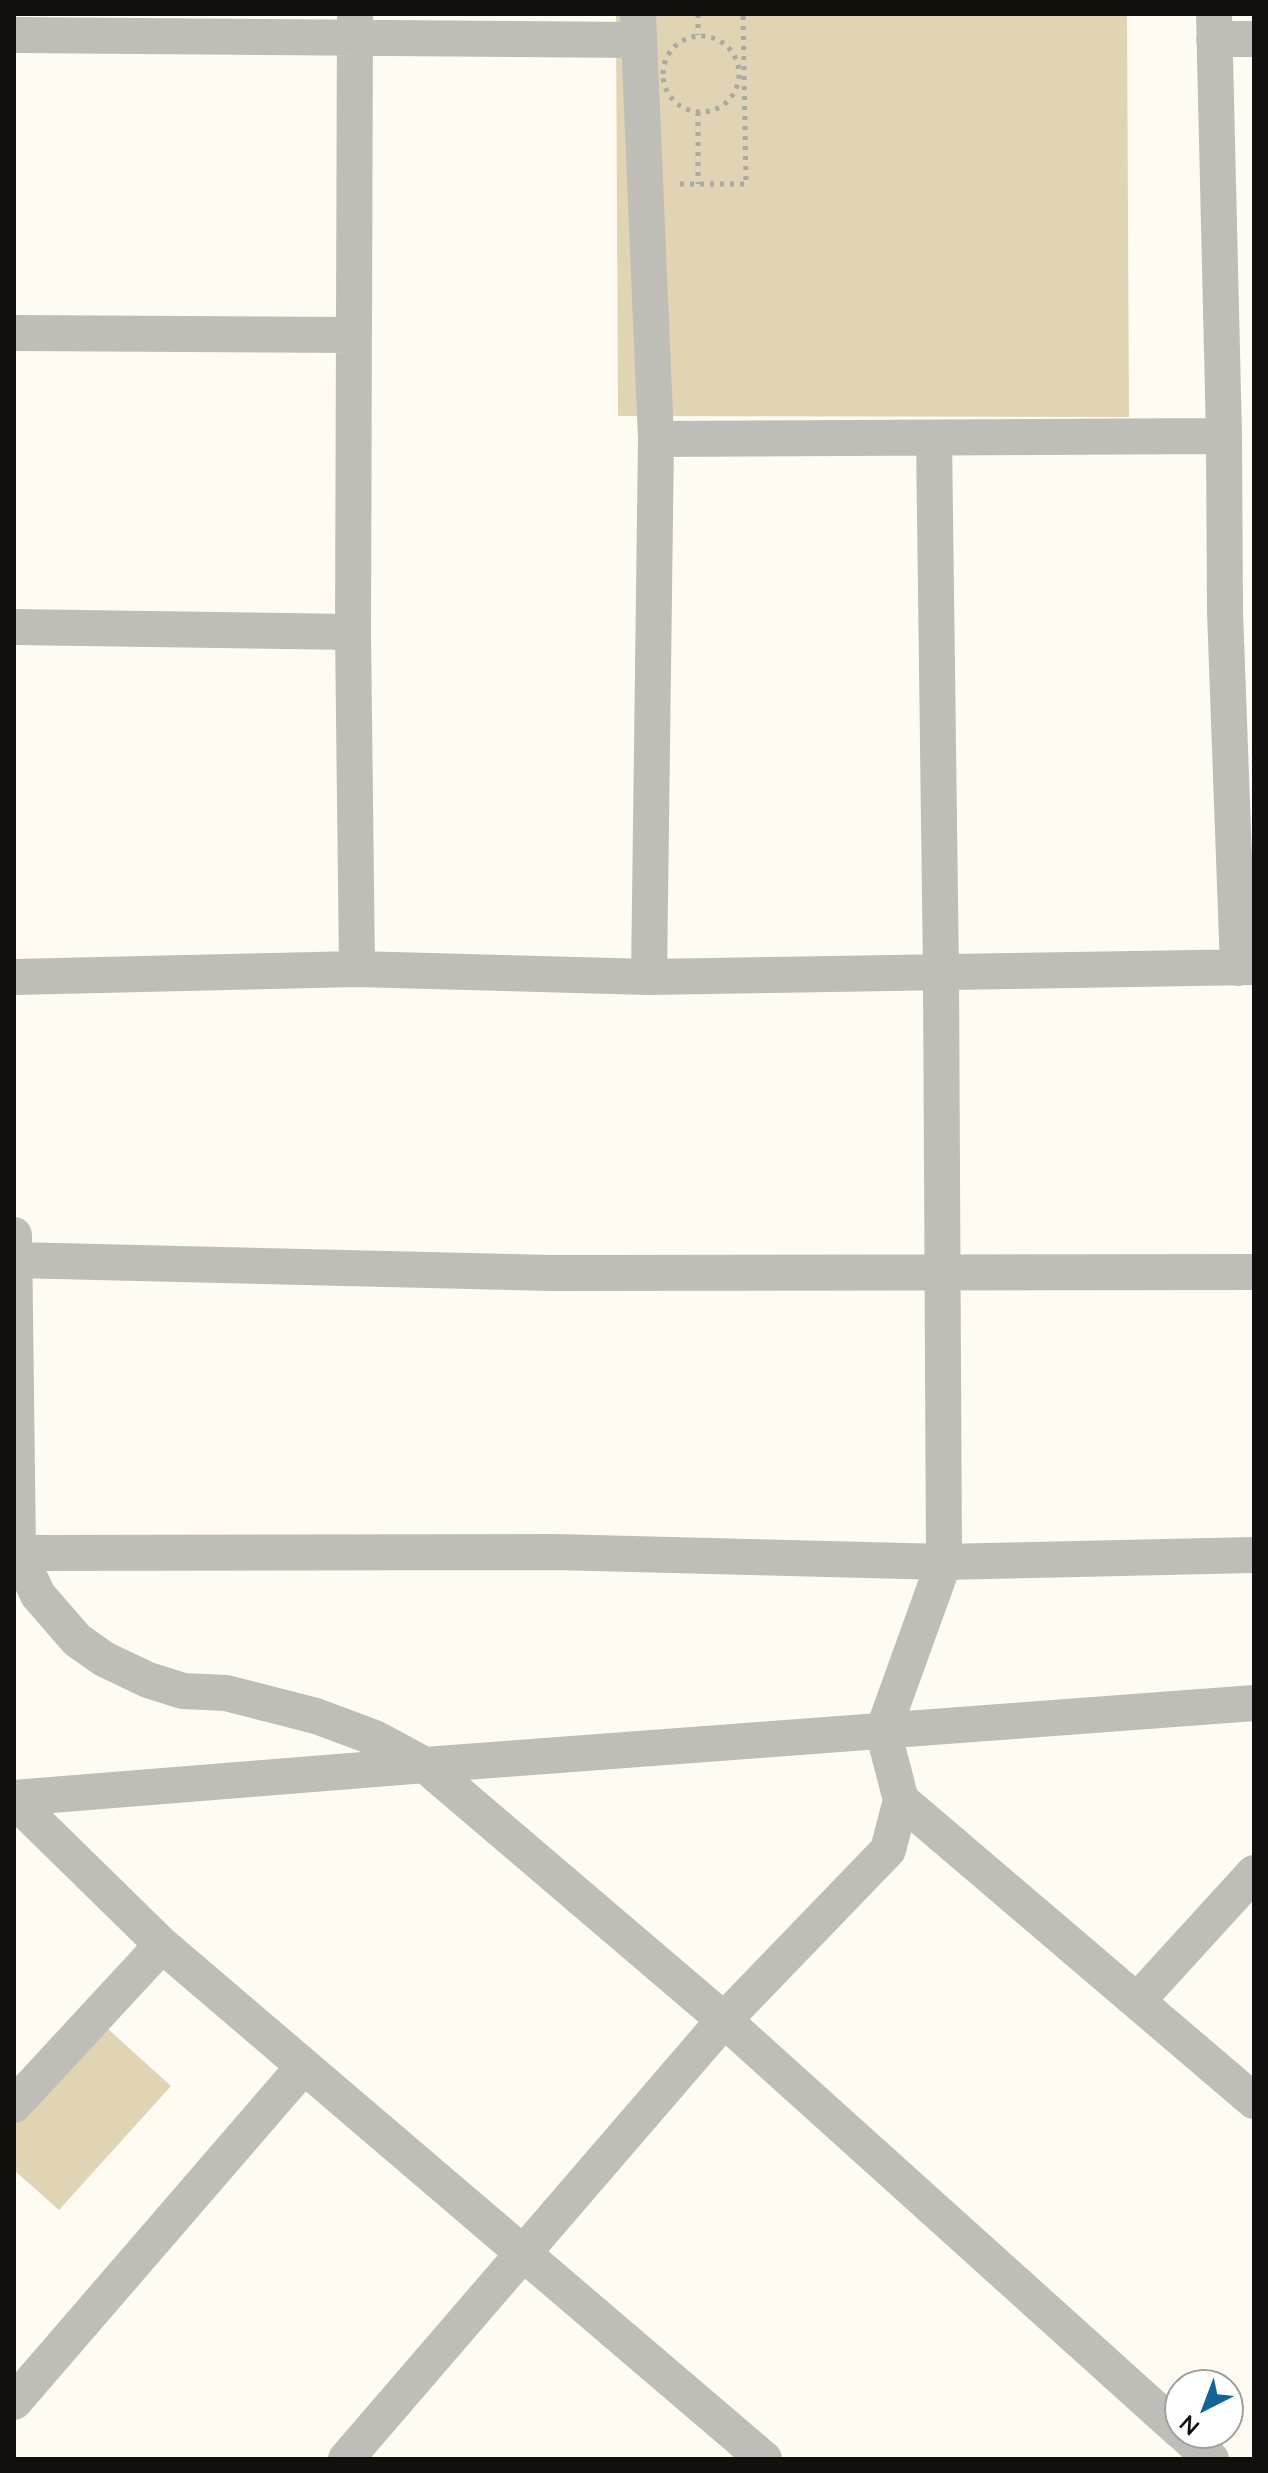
<!DOCTYPE html>
<html>
<head>
<meta charset="utf-8">
<style>
	body { margin:0 }
	#map { position:relative; width:1268px; height:2473px; overflow:hidden; background:#fffbf2; font-family:Lato,sans-serif }
	canvas { display:block }
	.frame { position:absolute; inset:0; border:16px solid #11100c; pointer-events:none }
	.north { position:absolute; left:1164px; top:2369px; width:80px; height:80px; box-sizing:border-box; background:#fff; border:2px solid #a09f9e; border-radius:50%; rotate:222deg; font-size:22px; font-weight:700; line-height:32px; text-align:center; color:#11100c }
	.north::after { content:''; display:block; margin:auto; width:28px; height:36px; background:#106596; clip-path:polygon(50% 0,100% 100%,50% 72%,0 100%) }
</style>
</head>
<body>
<div id="map">
<canvas width="1268" height="2473"></canvas>
<div class="frame"></div>
<div class="north">N</div>
</div>
<script>
const g = document.querySelector('canvas').getContext('2d');
g.lineJoin = 'round';
function fill(path, color) { g.fillStyle = color; g.fill(path, 'evenodd'); }
function strokePath(path, color, width, dash) { g.strokeStyle = color; g.lineWidth = width; g.lineCap = dash ? 'butt' : 'round'; g.setLineDash(dash || []); g.stroke(path); }
fill(new Path2D(`
	M616,14H1127L1129,417L618,416Z
	M98,2020L171,2086L59,2210L14,2170V2114Z`), '#e1d4b4');
strokePath(new Path2D(`
	M698,14V35
	M663 74a38 38 0 1 1 76 0a38 38 0 1 1-76 0Z
	M698,112V184
	M680,184H746L743,14`), '#aca9a2', 5, [4, 6]);
strokePath(new Path2D(`
	M355,14L353,632L357,969
	M638,14L656,439L649,977
	M1214,14L1224,436L1225,611L1238,968
	M14,35L638,40
	M1214,39H1254
	M14,333L354,335
	M656,439L1224,436
	M14,627L353,632
	M14,977L357,969L649,977L1254,967
	M14,1235L18,1553L38,1595L77,1640L104,1659L148,1680L183,1691L226,1693L316,1716L375,1738L425,1765L724,2020L1180,2431
	M14,1260L552,1273L1254,1272
	M14,1553L555,1552L944,1562L1254,1555
	M14,1798L425,1765L1254,1703
	M14,1800L162,1945L764,2459
	M901,1800L1254,2101
	M1138,2000L1254,1873
	M14,2105L162,1945
	M14,2402L304,2066
	M1183,2433L1211,2459
	M346,2459L724,2020L888,1850L901,1800L883,1731L944,1562L941,974L934,438`), '#bfbdb8', 36);
</script>
</body>
</html>
